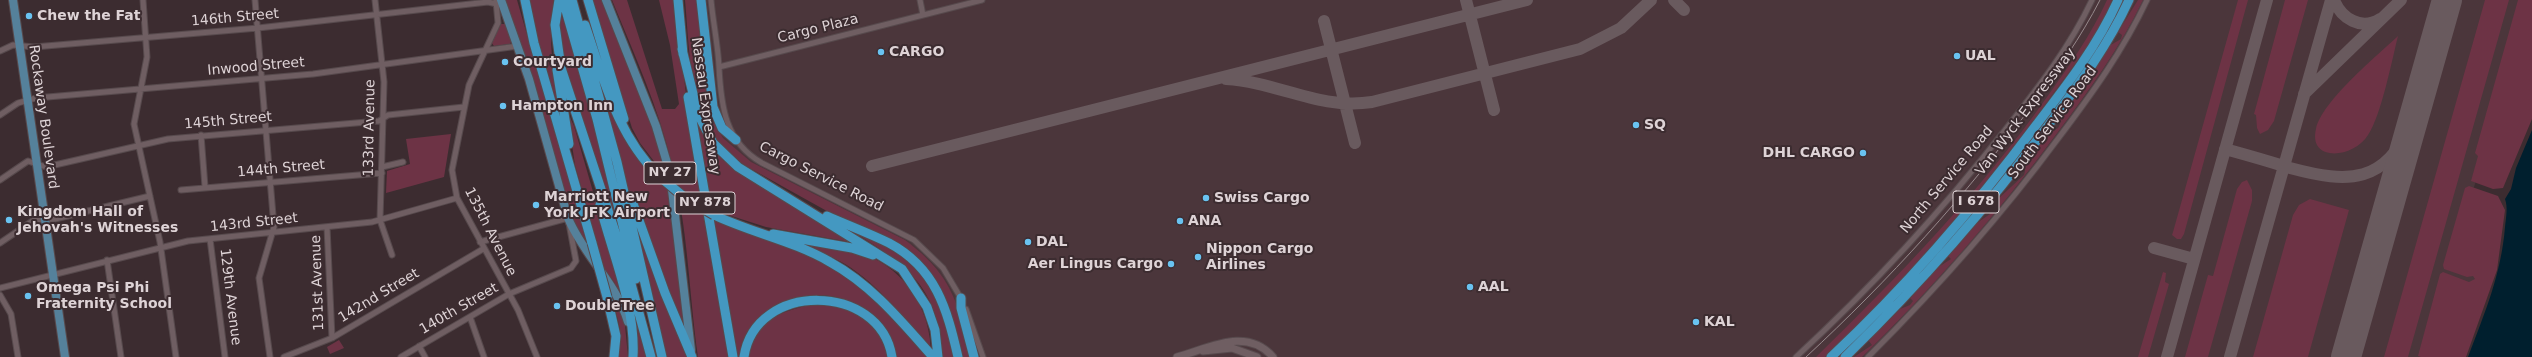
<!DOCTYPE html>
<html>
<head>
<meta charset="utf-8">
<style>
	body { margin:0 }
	canvas { display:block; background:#3c2c30 }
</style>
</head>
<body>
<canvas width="2532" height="357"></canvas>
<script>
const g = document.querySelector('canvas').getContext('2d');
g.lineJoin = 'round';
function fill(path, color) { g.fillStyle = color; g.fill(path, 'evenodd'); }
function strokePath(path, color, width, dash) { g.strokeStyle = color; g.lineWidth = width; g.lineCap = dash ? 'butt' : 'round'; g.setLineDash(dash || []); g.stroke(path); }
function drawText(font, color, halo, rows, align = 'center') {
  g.font = font + ' "DejaVu Sans",sans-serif'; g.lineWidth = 4; g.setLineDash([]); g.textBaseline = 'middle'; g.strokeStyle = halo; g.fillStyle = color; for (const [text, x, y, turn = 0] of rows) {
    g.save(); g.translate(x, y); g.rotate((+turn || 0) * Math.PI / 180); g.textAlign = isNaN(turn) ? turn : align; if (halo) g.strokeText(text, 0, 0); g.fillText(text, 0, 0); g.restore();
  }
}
fill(new Path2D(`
	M694,0H2532L2465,216L2494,223L2462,357H970L925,261L739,160L715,133Z`), '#4b363b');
fill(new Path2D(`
	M505,0H517L588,247L568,209L536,88Z
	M526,0H554C547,41 554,78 561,118L559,119Z
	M557,0L586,91L629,269L565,71Z
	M592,0H602C624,55 654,115 666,174C678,234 682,296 688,357H665L595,66L630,147L657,180L663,173L640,143L632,128Z
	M612,0H627L662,109H675L679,104L670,45L659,0H675L692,146L728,357H698C689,293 688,228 672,165C659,108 634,54 612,0Z
	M685,0H698L710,108L714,123L723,138L751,162L905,240C953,276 957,302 972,357H960L922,264L746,166C734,158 724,151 715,140C689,107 689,41 685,0Z
	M2107,0H2112C2097,38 2071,69 2047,102C1981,194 1907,279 1825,357H1816C1899,276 1980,192 2047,97C2069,66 2091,35 2107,0Z
	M2138,0H2143C2120,48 2089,90 2058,132C1999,212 1933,288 1862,357H1854L1872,345L1868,340L1900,309L1910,305L1913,301L1909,297L1937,268L1951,259L1948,256L1977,223L1990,214L1986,210L2024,175L2025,171L2022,167L2048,134L2058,128L2060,124L2057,121L2109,46L2121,39L2122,35L2118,32Z
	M2238,0H2248L2184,234L2181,239H2177L2172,235L2173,232Z
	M2285,0H2308L2274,121L2268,130L2260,134L2257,128L2256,115L2254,114Z
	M2485,0H2509L2408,357H2384Z
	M2518,0H2532V119L2503,188L2493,189L2471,181L2478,156L2475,153Z
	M501,24H506L512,40L510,44L494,46L491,42Z
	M2398,36C2392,60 2381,116 2368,135C2353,159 2308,162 2316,129C2322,101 2377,56 2398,36Z
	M567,111L574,126L624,299H622L614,282L604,268L575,165Z
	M696,118L704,136L723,160L743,175L851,240L850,242L766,227L719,212L842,271L930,348C904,318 879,285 845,264C829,255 811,249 794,242C813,245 834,245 852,250C902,263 932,307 931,357H896C890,318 852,293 813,295C797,296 768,311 756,323C748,331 743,353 738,357Z
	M451,134L444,177L386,193L387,171L410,164L406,139Z
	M2247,180L2252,190V201L2208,357H2185L2208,275L2213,276L2237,189L2242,182Z
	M2469,186L2498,196L2505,210L2497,270L2466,357H2421L2418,356L2440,274L2443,272L2469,282L2475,279L2473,276L2467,277L2444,269L2443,265L2465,188Z
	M2310,199L2349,210L2308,357H2253L2293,215L2299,205Z
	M847,228L902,254L921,272L943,308L955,357H941C941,285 902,262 847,228Z
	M614,234L647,357H637Z
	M2163,272L2166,273L2165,282L2169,284L2148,357H2138Z
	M614,294L625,325L628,357H617C626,338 616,314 611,295Z
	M824,302L860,314L877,327L889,357H748C754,315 790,309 824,302Z
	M339,340L344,348L330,354L327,347Z`), '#6d3345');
fill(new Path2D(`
	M2532,130V357H2468C2485,312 2501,275 2505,227C2506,218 2508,207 2505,199L2511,189L2516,168Z`), '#001f2e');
strokePath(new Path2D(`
	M1466,0L1494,110
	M1674,0L1684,10
	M2334,0C2341,18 2361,31 2380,19
	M1324,21L1355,143
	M1226,79C1278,82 1318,110 1372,102L1580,49L1621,28L1651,0
	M2304,94L2401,0
	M2225,149C2247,155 2268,161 2290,168C2350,184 2384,184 2413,122
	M872,166L1527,0
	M2154,248L2194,259
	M2167,357L2267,0
	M2230,357L2331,0`), '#695a5e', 12);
strokePath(new Path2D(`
	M2346,357L2447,0`), '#695a5e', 30);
const street = new Path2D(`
	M143,0L147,57L134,124L160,242L176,357
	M255,0L274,227L259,278L270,357
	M375,0L384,82L380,220L392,255
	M711,0C713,22 718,45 719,67C721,106 725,142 762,163L914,240L943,268L962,300
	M920,0L923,15
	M496,1L498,23L469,85L452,170L457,198L518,310L537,357
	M0,51L13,45L34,47L258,28L488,2L497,4
	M719,67L982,0
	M0,115L18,103L36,98L313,74L518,46
	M201,135L205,187
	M382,167L403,162
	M0,180L28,161L46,167L168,139L379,121L388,115L464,107
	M181,190L382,173
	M327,227L332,338
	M210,239L225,357
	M0,243L34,220L55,219L150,196
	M107,260L121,357
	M0,288L188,241L372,222L457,198
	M0,295L11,314L18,357
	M966,309L983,357
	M470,317L484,357
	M419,346L425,357
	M284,357L332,338L483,249
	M401,357L509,294L571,268L576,261L568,218L480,242
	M1796,357C1872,287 1941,212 2005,130C2037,89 2070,47 2092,0
	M1868,357C1936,289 2000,217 2057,140C2091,95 2123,51 2147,0`);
const secondary = new Path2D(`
	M1203,351L1232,348L1257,357
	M1177,357C1208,349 1246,326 1273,357`);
const primary = new Path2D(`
	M13,0L65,357
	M501,0L529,79L568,218C584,256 616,282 628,322
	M606,0L656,126L670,173L691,350`);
const highway = new Path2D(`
	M525,0L534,43L592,243
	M559,0L555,25L561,68L625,262L651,357
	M563,0L597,119L636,279
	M572,0L617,162L662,357
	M588,0L624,119
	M678,0L683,54
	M701,0L713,107L722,128L736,140
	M585,25C604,80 617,135 659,176
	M682,49L698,114L713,143L738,167L902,269L927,307L935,330L938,357
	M557,70L569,144
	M688,97L733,357
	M631,198L665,293L692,357
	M600,205C612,253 636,307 633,357
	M714,215C752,233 794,241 830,262C872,285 902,322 933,357
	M827,216C847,225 869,233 889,243C936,268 947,309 958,357
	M773,234L852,248L873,255
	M607,297L616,336L614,357
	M961,298V308L974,357
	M744,357C755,281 880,282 892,357
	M1831,357C1907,286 1975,207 2037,124C2067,85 2098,45 2118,0
	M1845,357C1918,286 1986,209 2047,127C2077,87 2108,46 2129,0`);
strokePath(street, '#574a4d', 7);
strokePath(secondary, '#574a4d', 9);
strokePath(primary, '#574a4d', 10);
strokePath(highway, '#574a4d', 11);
strokePath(street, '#6f5e62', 5);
strokePath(secondary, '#6f5e62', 7);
strokePath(primary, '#55819b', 8);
strokePath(highway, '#4498c1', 9);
strokePath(new Path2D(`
	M1806,357C1889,280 1966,196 2033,104C2057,71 2081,37 2100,0`), '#96898c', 1);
const highwayBridge = new Path2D(`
	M659,176L684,197L714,215
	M592,243L607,297`);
strokePath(highwayBridge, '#574a4d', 11, []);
strokePath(highwayBridge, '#4498c1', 9);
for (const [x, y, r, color] of [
	[29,16,4,"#69c3f1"],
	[881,52,4,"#69c3f1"],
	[1957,56,4,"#69c3f1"],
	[505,62,4,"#69c3f1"],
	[503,106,4,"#69c3f1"],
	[1636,125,4,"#69c3f1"],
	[1863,153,4,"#69c3f1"],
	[1206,198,4,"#69c3f1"],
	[536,205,4,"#69c3f1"],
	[9,220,4,"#69c3f1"],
	[1180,221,4,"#69c3f1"],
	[1028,242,4,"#69c3f1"],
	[1198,257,4,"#69c3f1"],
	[1171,264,4,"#69c3f1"],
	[1470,287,4,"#69c3f1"],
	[28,296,4,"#69c3f1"],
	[557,306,4,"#69c3f1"],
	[1696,322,4,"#69c3f1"]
]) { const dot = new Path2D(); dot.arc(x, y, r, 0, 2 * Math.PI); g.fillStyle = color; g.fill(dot); strokePath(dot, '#3c2c30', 1.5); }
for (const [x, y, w] of [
	[670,173,52],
	[1976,202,46],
	[705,203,60]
]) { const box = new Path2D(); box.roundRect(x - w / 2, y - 11, w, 22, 3); g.fillStyle = '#3c2c30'; g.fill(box); strokePath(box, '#ded3d6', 1); }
drawText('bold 13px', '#ded3d6', null, [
	["NY 27",670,173],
	["I 678",1976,202],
	["NY 878",705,203]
]);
drawText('bold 14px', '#ded3d6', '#3c2c30', [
	["Chew the Fat",37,16],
	["CARGO",889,52],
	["UAL",1965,56],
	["Courtyard",513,62],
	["Hampton Inn",511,106],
	["SQ",1644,125],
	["DHL CARGO",1855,153,"right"],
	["Marriott New",544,197],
	["York JFK Airport",544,213],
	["Swiss Cargo",1214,198],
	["Kingdom Hall of",17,212],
	["Jehovah's Witnesses",17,228],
	["ANA",1188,221],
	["DAL",1036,242],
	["Nippon Cargo",1206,249],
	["Airlines",1206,265],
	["Aer Lingus Cargo",1163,264,"right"],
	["AAL",1478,287],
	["Omega Psi Phi",36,288],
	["Fraternity School",36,304],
	["DoubleTree",565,306],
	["KAL",1704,322]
], 'left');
drawText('14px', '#ded3d6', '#3c2c30', [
	["146th Street",235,18,-5],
	["Cargo Plaza",818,29,-14],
	["Inwood Street",256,67,-5],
	["Nassau Expressway",705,106,82],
	["Van Wyck Expressway",2026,112,-53],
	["Rockaway Boulevard",43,117,82],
	["145th Street",228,121,-5],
	["South Service Road",2053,123,-53],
	["133rd Avenue",370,128,-89],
	["144th Street",281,169,-5],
	["Cargo Service Road",821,177,27],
	["North Service Road",1947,180,-50],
	["143rd Street",254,223,-6],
	["135th Avenue",490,232,63],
	["131st Avenue",318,283,-92],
	["142nd Street",379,296,-31],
	["129th Avenue",230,297,83],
	["140th Street",459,309,-30]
]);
</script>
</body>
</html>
